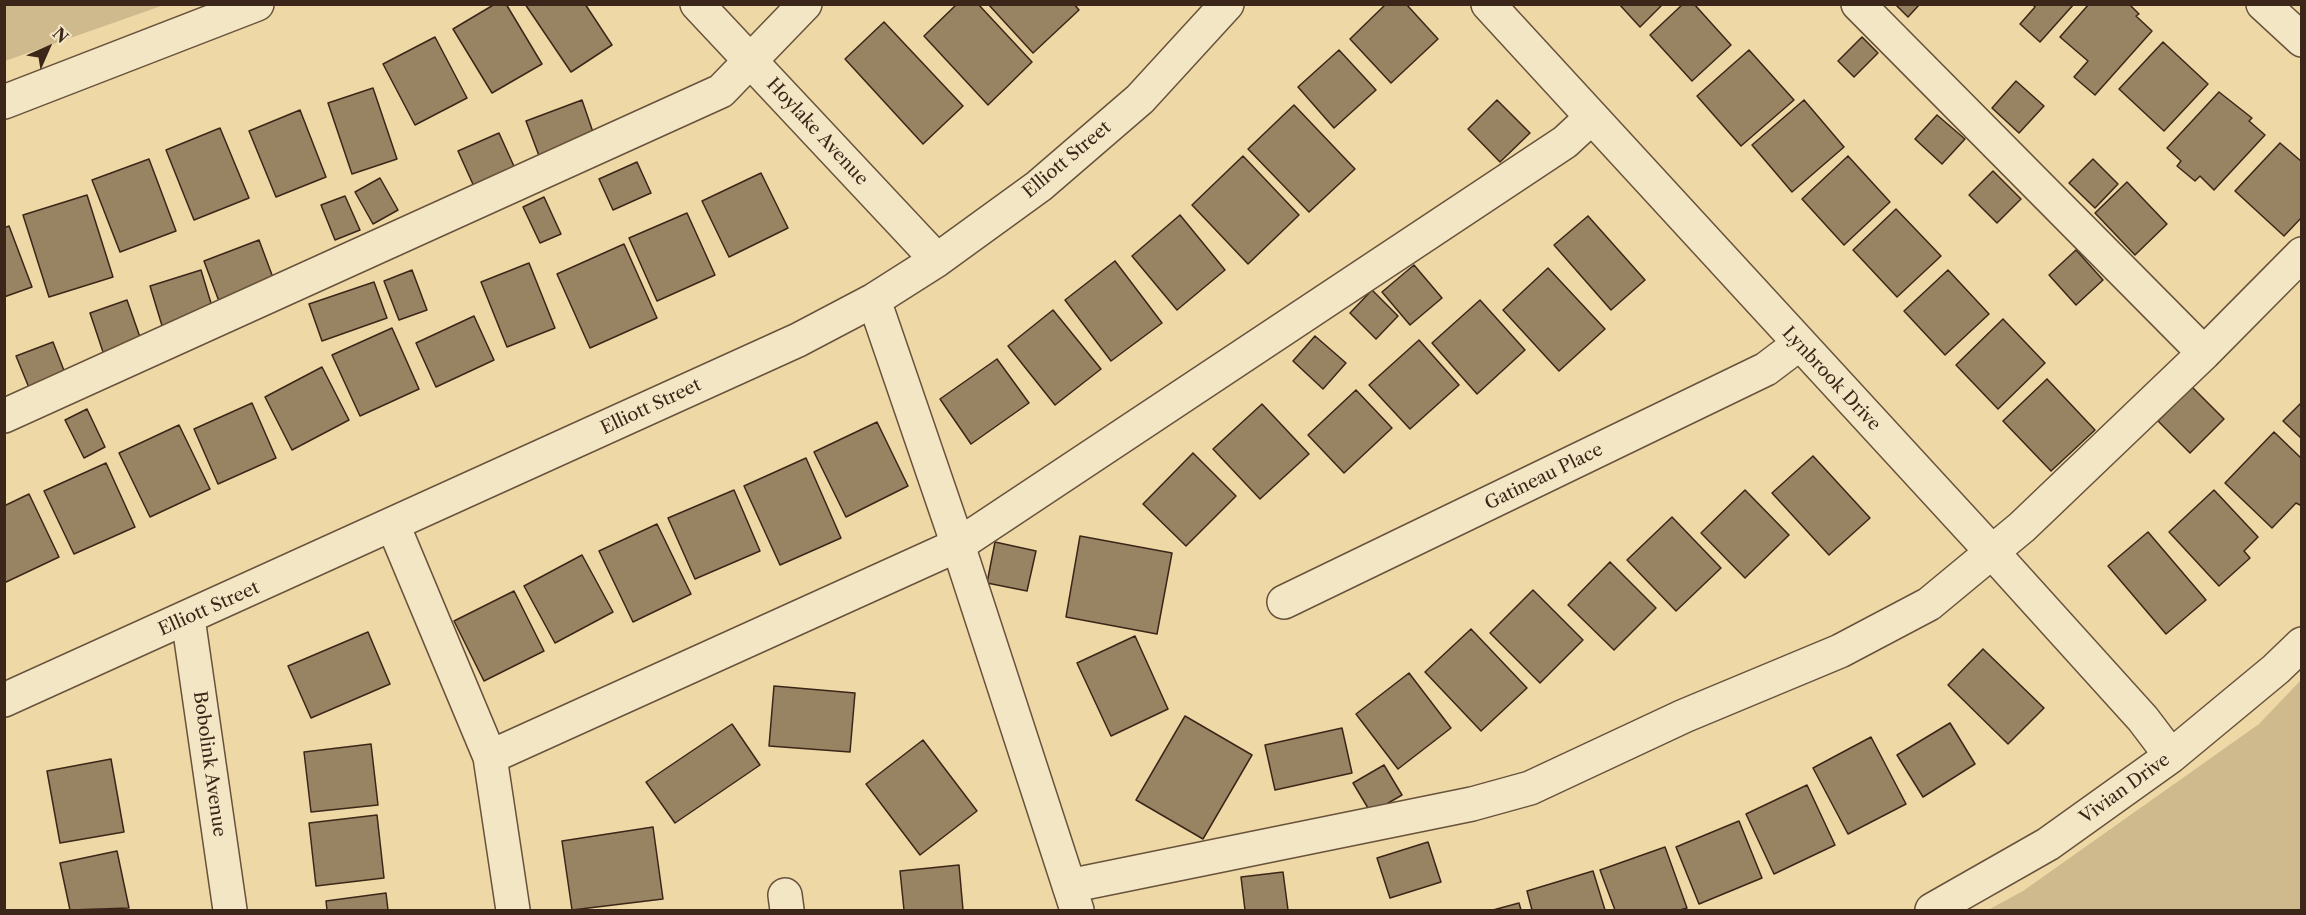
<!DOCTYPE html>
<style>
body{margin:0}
#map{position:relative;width:2306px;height:915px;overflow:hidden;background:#edd8a6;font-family:"Libre Caslon Text",serif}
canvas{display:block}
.frame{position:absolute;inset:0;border:6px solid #3c2619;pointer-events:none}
.north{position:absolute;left:18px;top:18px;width:60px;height:60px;-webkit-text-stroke:4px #f3e6c5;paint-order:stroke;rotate:45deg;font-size:16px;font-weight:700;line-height:24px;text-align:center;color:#3c2619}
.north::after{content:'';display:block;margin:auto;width:21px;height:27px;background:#3c2619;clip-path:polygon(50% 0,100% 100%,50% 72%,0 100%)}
</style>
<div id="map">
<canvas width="2306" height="915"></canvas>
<div class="frame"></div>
<div class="north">N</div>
</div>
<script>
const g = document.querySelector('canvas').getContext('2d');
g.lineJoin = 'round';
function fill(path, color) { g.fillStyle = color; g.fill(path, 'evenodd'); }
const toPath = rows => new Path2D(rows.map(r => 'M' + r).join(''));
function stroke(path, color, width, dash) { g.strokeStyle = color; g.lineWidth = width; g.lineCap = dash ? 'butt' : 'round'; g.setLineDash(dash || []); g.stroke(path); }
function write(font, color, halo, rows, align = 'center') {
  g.font = font + ' "Libre Caslon Text",serif'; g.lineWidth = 6; g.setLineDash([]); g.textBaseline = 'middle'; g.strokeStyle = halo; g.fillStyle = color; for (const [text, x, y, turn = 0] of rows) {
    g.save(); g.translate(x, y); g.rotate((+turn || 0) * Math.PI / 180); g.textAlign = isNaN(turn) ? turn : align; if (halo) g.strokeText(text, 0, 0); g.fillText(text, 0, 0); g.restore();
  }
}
fill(toPath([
 [5,4,164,4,164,5,5,61],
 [2301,680,2301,910,1988,910,2023,891,2259,724]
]), '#cfba8e');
const building = toPath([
 [495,4,506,4,542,64,492,93,453,29,495,4],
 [525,4,585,4,612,45,571,72,525,4],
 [957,4,978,4,1032,62,988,105,924,36,957,4],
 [988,4,1074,4,1079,10,1033,53,988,4],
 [1386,4,1406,4,1438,39,1391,83,1350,39,1386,4],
 [1619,4,1663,4,1640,27,1619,4],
 [1683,4,1694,4,1731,45,1692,81,1650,35,1683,4],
 [1895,4,1920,4,1908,17,1895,4],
 [2032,4,2074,4,2040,42,2020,24,2035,7,2032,4],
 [2089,4,2129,4,2139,14,2136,16,2152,31,2095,95,2074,77,2088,61,2060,37,2089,4],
 [884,22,963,106,923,144,845,59,884,22],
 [435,37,467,98,415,125,383,64,435,37],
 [1862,37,1878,53,1854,77,1838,61,1862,37],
 [2163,42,2208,84,2164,131,2119,89,2163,42],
 [1339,50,1376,90,1334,128,1298,87,1339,50],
 [1749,50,1794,100,1741,146,1697,96,1749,50],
 [2016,81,2044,106,2019,133,1992,108,2016,81],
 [373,88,397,159,352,174,328,103,373,88],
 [2219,92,2252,118,2249,121,2265,135,2214,190,2200,176,2195,181,2177,166,2181,161,2167,148,2219,92],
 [582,100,596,141,541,161,526,121,582,100],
 [1497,100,1530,133,1500,162,1468,129,1497,100],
 [1804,100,1844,147,1792,192,1752,145,1804,100],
 [1294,105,1355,169,1309,212,1248,149,1294,105],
 [300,110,326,177,276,197,249,131,300,110],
 [1937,115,1965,139,1942,164,1915,139,1937,115],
 [220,128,249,198,194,220,166,150,220,128],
 [499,133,517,173,476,191,458,151,499,133],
 [2280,143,2302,162,2302,217,2284,236,2235,191,2280,143],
 [1243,156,1299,215,1248,264,1192,205,1243,156],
 [1848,156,1890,202,1844,245,1802,199,1848,156],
 [149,159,176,231,120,252,92,180,149,159],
 [2093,159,2118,184,2095,208,2069,183,2093,159],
 [637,162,651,193,613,210,599,179,637,162],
 [1993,171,2021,199,1997,223,1969,195,1993,171],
 [761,173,788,228,729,257,702,201,761,173],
 [380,178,398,210,373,224,355,192,380,178],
 [2127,182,2167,224,2135,255,2095,213,2127,182],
 [87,195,113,277,49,297,23,215,87,195],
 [345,196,360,230,335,240,321,205,345,196],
 [544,197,561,234,540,243,523,207,544,197],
 [1896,209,1941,256,1897,297,1853,250,1896,209],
 [687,213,715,275,657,301,629,238,687,213],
 [1180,215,1225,270,1177,310,1132,256,1180,215],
 [1588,216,1645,280,1611,310,1554,245,1588,216],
 [9,226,32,287,4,297,4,228,9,226],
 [259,240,275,283,220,304,204,261,259,240],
 [624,244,657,318,590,348,557,274,624,244],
 [2076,250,2103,280,2076,305,2049,275,2076,250],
 [1115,261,1162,323,1111,361,1065,300,1115,261],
 [529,263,555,328,507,347,481,282,529,263],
 [1414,265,1442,298,1410,325,1382,292,1414,265],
 [1548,268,1605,329,1559,371,1503,310,1548,268],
 [201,270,214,313,163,329,150,286,201,270],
 [412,270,427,310,399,320,384,281,412,270],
 [1948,270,1989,314,1945,355,1904,311,1948,270],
 [374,282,387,318,322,341,309,304,374,282],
 [1372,290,1398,316,1376,339,1350,313,1372,290],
 [127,300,141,340,103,352,90,313,127,300],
 [1480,300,1525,350,1477,394,1432,343,1480,300],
 [1053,310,1101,369,1055,405,1008,346,1053,310],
 [474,316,494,360,436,387,416,343,474,316],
 [2003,319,2045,363,1998,409,1956,365,2003,319],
 [392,328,419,389,360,416,332,355,392,328],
 [1315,336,1346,363,1323,389,1293,361,1315,336],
 [1419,340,1459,385,1410,429,1369,385,1419,340],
 [53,342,68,381,32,395,16,356,53,342],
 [997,359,1029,403,971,444,940,399,997,359],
 [322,367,349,420,292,450,265,397,322,367],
 [2047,379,2095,430,2051,471,2003,421,2047,379],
 [2192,387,2224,419,2190,453,2158,421,2192,387],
 [1356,390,1392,428,1344,473,1308,435,1356,390],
 [2302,402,2302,439,2283,421,2302,402],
 [252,403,276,458,218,484,194,429,252,403],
 [1262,404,1309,454,1260,499,1213,449,1262,404],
 [87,409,105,447,84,458,65,420,87,409],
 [877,422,908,486,846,517,814,452,877,422],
 [179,425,210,489,150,517,119,453,179,425],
 [2274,432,2302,459,2302,506,2296,503,2272,528,2225,483,2274,432],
 [1193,453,1236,496,1186,546,1143,504,1193,453],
 [1813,456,1870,518,1829,555,1772,493,1813,456],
 [806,458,841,538,780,565,744,486,806,458],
 [106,463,135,527,74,554,44,491,106,463],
 [734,490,760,551,695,579,668,518,734,490],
 [1745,490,1789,535,1745,578,1701,533,1745,490],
 [2214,490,2258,537,2244,551,2250,558,2219,586,2169,532,2214,490],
 [29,494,59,557,4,583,4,506,29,494],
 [1672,517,1721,568,1676,611,1627,560,1672,517],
 [657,524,691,594,633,622,599,551,657,524],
 [2148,532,2206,600,2166,634,2108,566,2148,532],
 [1080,536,1172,553,1157,634,1066,617,1080,536],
 [995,542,1036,551,1027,591,987,583,995,542],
 [582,555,613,612,555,643,524,586,582,555],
 [1610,562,1656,608,1614,650,1568,605,1610,562],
 [1533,590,1583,640,1540,683,1490,633,1533,590],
 [514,591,544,651,484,681,454,621,514,591],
 [1471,629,1527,688,1481,731,1425,672,1471,629],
 [368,632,390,684,311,718,288,666,368,632],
 [1135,636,1168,709,1111,736,1077,663,1135,636],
 [1983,649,2044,708,2008,744,1948,685,1983,649],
 [1409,673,1451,728,1398,769,1356,714,1409,673],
 [774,686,855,693,850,752,769,746,774,686],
 [1185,716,1252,755,1203,839,1136,800,1185,716],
 [1950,723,1975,764,1923,797,1897,755,1950,723],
 [732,724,760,765,675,823,646,782,732,724],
 [1342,728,1352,773,1275,790,1265,745,1342,728],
 [1871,737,1906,804,1848,834,1813,768,1871,737],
 [923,740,977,811,920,855,866,784,923,740],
 [371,744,378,805,311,812,304,752,371,744],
 [111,759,124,832,60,843,47,771,111,759],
 [1384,765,1402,795,1371,813,1353,783,1384,765],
 [1807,785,1835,845,1774,874,1746,814,1807,785],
 [377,815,384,878,316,886,309,823,377,815],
 [1739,821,1762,878,1699,904,1676,847,1739,821],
 [653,827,663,899,572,910,562,841,653,827],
 [1428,842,1441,882,1390,898,1377,858,1428,842],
 [1665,847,1687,908,1680,910,1615,910,1600,870,1665,847],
 [117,851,129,908,70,910,60,863,117,851],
 [959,865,963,910,904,910,900,871,959,865],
 [1593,871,1605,910,1532,910,1527,891,1593,871],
 [1283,872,1288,910,1245,910,1241,877,1283,872],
 [386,893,388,910,327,910,326,901,386,893],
 [1519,903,1521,910,1493,910,1519,903]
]);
fill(building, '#988362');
stroke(building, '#3c2619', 1.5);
const minor = toPath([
 [697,4,937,260],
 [1488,4,1992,552,2143,719,2171,756],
 [1858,4,2204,353],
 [2263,4,2302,40],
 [4,102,257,4],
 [874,300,958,545,1077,910],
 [4,416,721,91,805,4],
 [393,525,490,757,513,910],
 [1284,602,1766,369,1799,344],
 [188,618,230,910],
 [4,700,798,340,874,300,937,260,1039,186,1140,99,1227,4],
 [490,757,958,545,1565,142,1592,117],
 [1069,886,1472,804,1530,788,1684,716,1840,651,1929,604,2022,527,2204,353,2302,254],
 [785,895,787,910],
 [1932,910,2048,844,2171,756,2276,669,2302,644]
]);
stroke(minor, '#68523c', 36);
stroke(minor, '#f3e6c5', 33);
write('18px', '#3c2619', '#f3e6c5', [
 ["Hoylake Avenue",817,132,47],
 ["Elliott Street",1067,160,-40],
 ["Lynbrook Drive",1831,379,47],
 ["Elliott Street",651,407,-25],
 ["Gatineau Place",1544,477,-26],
 ["Elliott Street",209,609,-24],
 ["Bobolink Avenue",209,764,82],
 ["Vivian Drive",2125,789,-36]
]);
</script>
